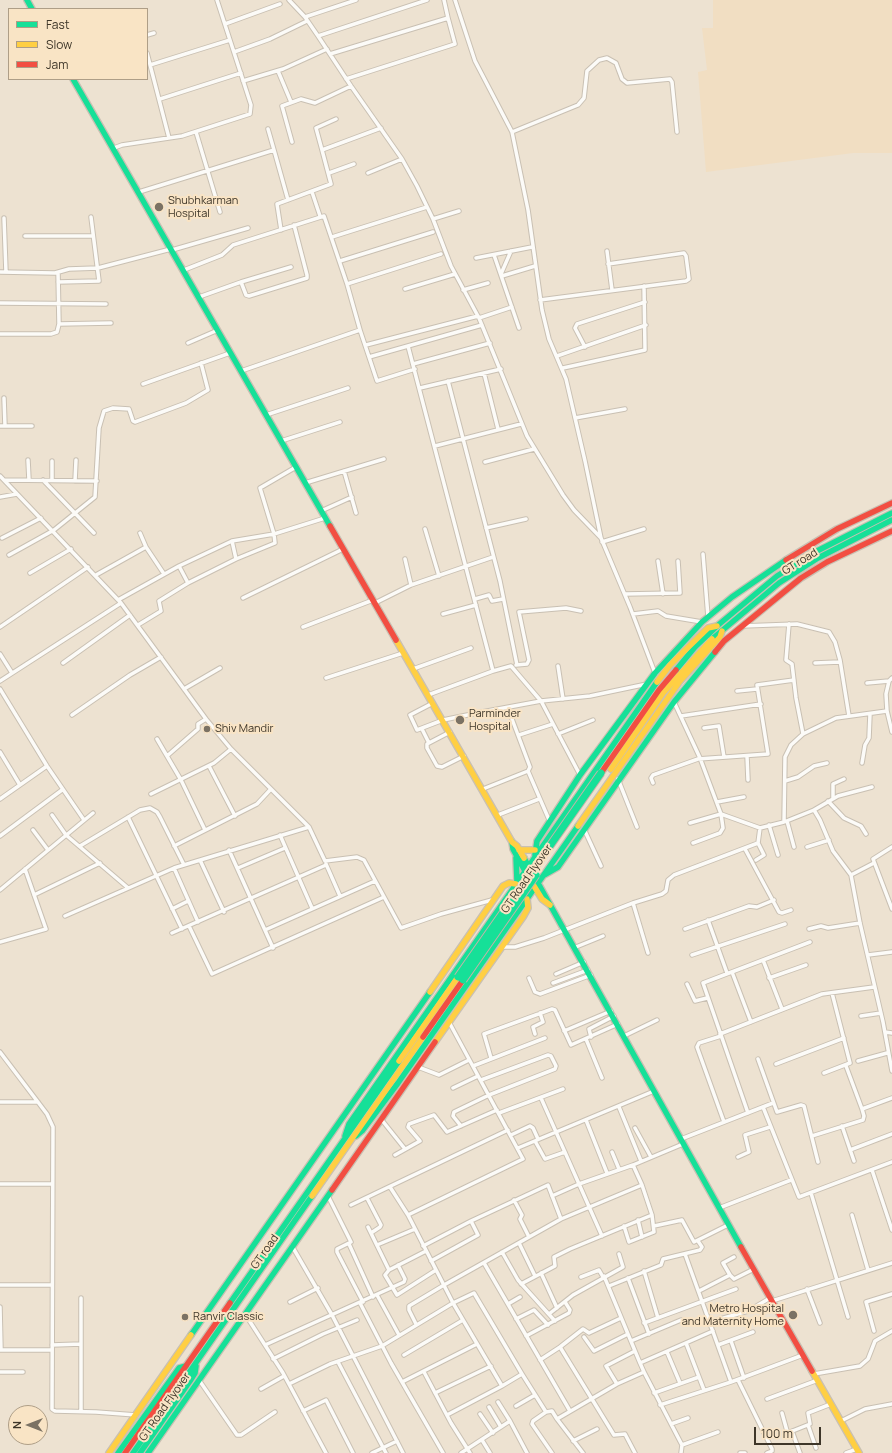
<!DOCTYPE html>
<style>
body{margin:0}
#map{position:relative;width:892px;height:1453px;overflow:hidden;background:#ede2d1;font-family:Manrope,sans-serif}
canvas{display:block}
.legend{position:absolute;left:8px;top:8px;width:140px;height:72px;box-sizing:border-box;background:#f9e4c5;border:1px solid #ae9e87;margin:0;padding:5px 7px;list-style:none;font-size:12px;color:#3e3629}
.legend li{display:flex;align-items:center;gap:8px;height:20px}
.legend b{width:20px;border:1px solid #ae9e87}
.north{position:absolute;left:8px;top:1405px;width:40px;height:40px;box-sizing:border-box;background:#f9e4c5;border:1px solid #ae9e87;border-radius:50%;rotate:270deg;font-size:11px;font-weight:700;line-height:16px;text-align:center;color:#3e3629}
.north::after{content:'';display:block;margin:auto;width:14px;height:18px;background:#7b7264;clip-path:polygon(50% 0,100% 100%,50% 72%,0 100%)}
.scale{position:absolute;left:754px;top:1427px;width:67px;height:18px;box-sizing:border-box;border:2px solid #3e3629;border-top:0;padding-left:5px;font-size:12px;line-height:14px;white-space:nowrap;color:#3e3629;-webkit-text-stroke:3px #f9e4c5;paint-order:stroke}
</style>
<div id="map">
<canvas width="892" height="1453"></canvas>
<ul class="legend">
<li><b style="height:5px;background:#16e098"></b>Fast</li>
<li><b style="height:5px;background:#ffcf43"></b>Slow</li>
<li><b style="height:5px;background:#f24e42"></b>Jam</li>
</ul>
<div class="north">N</div>
<div class="scale">100 m</div>
</div>
<script>
const g = document.querySelector('canvas').getContext('2d');
g.lineJoin = 'round';
function fill(path, color) { g.fillStyle = color; g.fill(path, 'evenodd'); }
const toPath = rows => new Path2D(rows.map(r => 'M' + r).join(''));
function stroke(path, color, width, dash) { g.strokeStyle = color; g.lineWidth = width; g.lineCap = dash ? 'butt' : 'round'; g.setLineDash(dash || []); g.stroke(path); }
function write(font, color, halo, rows, align = 'center') {
  g.font = font + ' Manrope,sans-serif'; g.lineWidth = 4; g.setLineDash([]); g.textBaseline = 'middle'; g.strokeStyle = halo; g.fillStyle = color; for (const [text, x, y, turn = 0] of rows) {
    g.save(); g.translate(x, y); g.rotate((+turn || 0) * Math.PI / 180); g.textAlign = isNaN(turn) ? turn : align; if (halo) g.strokeText(text, 0, 0); g.fillText(text, 0, 0); g.restore();
  }
}
fill(toPath([
 [713,0,892,0,892,153,853,153,706,172,698,72,707,70,702,28,713,28]
]), '#f1dec2');
const street = toPath([
 [289,0,305,17,318,36,351,86,402,159,417,186,433,219,451,266,479,318,527,436,563,495,574,510,601,538,630,607,655,673],
 [455,0,475,61,512,132,528,210,542,310,549,339,566,379,585,461,601,538],
 [305,17,356,0],
 [225,24,280,4],
 [147,35,154,33],
 [318,36,427,0],
 [234,52,270,39,307,21],
 [147,53,169,138],
 [330,54,448,18,444,0],
 [150,65,230,40],
 [278,71,291,102],
 [346,79,455,44,448,18],
 [243,81,283,69,327,49],
 [160,99,241,73],
 [268,129,274,150],
 [196,132,220,212],
 [512,132,578,105,584,98,587,71,599,60,607,58,616,63,622,79,627,83,670,79,672,82,677,132],
 [292,142,282,106,301,99,315,103,351,86],
 [114,148,122,145,182,136,250,114,251,105,217,0],
 [322,150,316,128,336,119],
 [329,173,354,164],
 [368,173,402,159],
 [139,192,274,150,288,200],
 [312,192,320,216],
 [4,218,6,272],
 [433,219,459,211],
 [281,230,277,204,331,184,322,150,381,128],
 [25,236,93,236],
 [332,237,427,207],
 [172,250,248,228],
 [607,251,612,290],
 [494,255,519,328],
 [476,258,532,247],
 [340,261,433,232],
 [184,270,222,255,233,245,324,216,347,284,360,330],
 [0,272,55,273,69,269,98,268,171,249],
 [501,274,511,251],
 [502,276,535,266],
 [58,282,99,281,91,217],
 [241,282,246,295,249,296,307,278,307,275,294,225],
 [347,284,441,254],
 [405,289,455,274],
 [463,290,488,283],
 [199,297,241,282,291,267],
 [540,300,686,281,689,279,686,256,684,253,608,264],
 [0,303,106,304],
 [479,318,512,307],
 [59,324,111,323],
 [0,334,51,334,57,332,59,324,58,272],
 [188,343,218,330],
 [366,345,478,316],
 [408,346,493,671],
 [585,347,575,328,577,324,645,302],
 [557,356,646,325],
 [413,364,490,343],
 [563,368,645,350,644,286],
 [415,369,377,381,369,357,482,325],
 [241,371,360,330,369,357],
 [484,373,498,429],
 [448,381,500,581,517,665],
 [143,384,230,353],
 [420,388,501,369],
 [4,398,5,426],
 [266,415,348,388],
 [575,418,625,409],
 [0,426,32,426],
 [281,441,340,422],
 [435,446,521,424],
 [28,460,29,480],
 [485,462,534,449],
 [344,471,356,513],
 [0,476,121,603,206,719,231,749,309,827,325,861,357,857,364,860,401,928,441,914,492,900],
 [4,480,97,481],
 [43,480,94,533],
 [52,480,52,461],
 [75,481,76,460],
 [305,483,384,459],
 [0,497,17,494],
 [321,511,352,497],
 [486,528,526,519],
 [425,529,439,576],
 [140,533,146,547,164,574],
 [2,538,41,518],
 [232,541,236,559],
 [602,542,644,529],
 [703,554,708,617],
 [9,555,54,530,95,497,99,428,104,411,113,408,129,409,133,421,135,422,186,403,208,390,201,363],
 [405,559,411,585],
 [658,561,663,594],
 [179,566,188,583,236,559,275,543,274,534,260,488,296,467],
 [30,573,71,549],
 [96,575,146,547],
 [625,594,680,593,678,561],
 [243,598,343,549],
 [475,599,489,595,492,601,503,599],
 [118,600,179,566,232,541,274,534,325,518],
 [375,603,411,585,493,557],
 [443,614,476,605],
 [633,614,658,611,666,616,702,622],
 [789,624,786,660,792,664,796,698,803,734],
 [138,625,161,611,159,601,188,583],
 [742,626,797,624,829,632,835,642,840,660,849,716],
 [0,627,88,567],
 [303,627,373,600],
 [0,654,12,673],
 [63,663,130,615],
 [815,663,840,662],
 [516,665,527,664,529,660,519,612,566,608,581,611],
 [558,666,563,699],
 [413,669,471,648],
 [326,678,403,653],
 [892,678,889,681,886,694,887,711,892,732],
 [0,681,121,603],
 [867,683,889,681],
 [0,689,47,766,84,820],
 [184,689,220,668],
 [737,691,757,689],
 [428,695,493,671,511,666,541,701,580,775],
 [674,702,700,758,721,814,760,828,784,822,814,810,820,820,833,851,851,875,860,923,883,1022,892,1071],
 [433,703,410,715,417,730,443,720,482,712,541,701,590,696,647,684],
 [72,715,130,675,161,657],
 [681,716,761,704],
 [512,719,530,767,528,771,550,822],
 [704,728,719,726,724,757],
 [422,729,429,743],
 [450,732,427,744,427,748,437,766,442,767,464,756],
 [558,734,593,720],
 [519,735,553,724],
 [157,739,181,780,205,830],
 [0,752,20,785],
 [167,756,198,729,198,724,206,719],
 [747,756,748,780],
 [862,763,865,745,869,738,870,714],
 [209,766,235,816],
 [618,779,637,827],
 [785,781,798,777,814,766,827,763],
 [653,783,651,778,653,775,698,759,768,754,757,685,794,680],
 [483,789,528,771],
 [151,794,214,763,231,749],
 [0,799,47,766],
 [833,799,833,784,844,779],
 [828,801,844,818,861,826,866,834],
 [717,802,744,797],
 [814,810,838,796,872,787],
 [52,815,66,835,127,887],
 [498,815,539,799],
 [128,817,182,929],
 [787,821,794,847],
 [784,822,785,757,791,745,803,734,836,718,887,711],
 [690,823,721,814,723,828,720,833,693,843],
 [769,825,778,855],
 [584,829,601,866],
 [33,830,48,850],
 [280,835,312,908],
 [0,836,62,790],
 [80,846,140,810,150,808,157,812,160,817,184,865],
 [174,846,257,804,270,790],
 [807,847,829,840],
 [892,847,873,859,892,909],
 [745,849,779,912,782,913,791,910],
 [229,850,273,948],
 [200,860,224,912],
 [756,860,764,855,758,843,760,828],
 [326,864,340,896],
 [174,868,198,922],
 [238,868,285,848],
 [851,875,874,863],
 [0,890,93,813],
 [34,895,100,863],
 [633,903,648,953],
 [172,909,188,901],
 [65,916,174,868,309,827],
 [708,920,727,973],
 [189,926,212,974,384,897],
 [685,929,749,906,757,907,774,900],
 [809,929,821,926,828,928,860,923],
 [265,930,375,881],
 [172,933,326,865],
 [0,942,46,929,25,869],
 [502,947,515,947,544,938,633,903,662,894,666,891,668,880,674,875,758,843],
 [576,947,603,936],
 [692,955,785,924],
 [868,955,892,952],
 [763,960,782,1009],
 [732,972,751,1022],
 [556,974,584,962],
 [529,978,535,992,540,994,591,975],
 [769,978,806,965],
 [553,983,588,970],
 [687,984,695,1001,707,998],
 [861,1016,881,1013],
 [564,1031,611,1011],
 [885,1032,892,1033],
 [535,1034,533,1027,543,1022,540,1013],
 [720,1034,822,994,874,987],
 [624,1036,657,1020],
 [721,1036,699,1043,697,1047,724,1122],
 [591,1037,589,1029,614,1016],
 [586,1039,602,1078],
 [0,1052,47,1114,53,1127,52,1409,55,1411,96,1412,136,1415],
 [491,1058,484,1034,552,1009,555,1010,571,1045,618,1024],
 [758,1059,777,1112,801,1105,804,1106,818,1162],
 [858,1061,887,1053],
 [776,1064,844,1038],
 [473,1066,545,1038],
 [846,1066,862,1109,892,1098],
 [418,1067,439,1075,469,1060],
 [824,1073,850,1063,832,993],
 [453,1088,478,1076],
 [541,1098,602,1236],
 [0,1102,38,1102],
 [619,1107,641,1161],
 [763,1107,799,1197,892,1162],
 [499,1113,563,1089],
 [748,1113,703,983,810,942],
 [381,1119,405,1149],
 [586,1120,607,1173],
 [461,1126,453,1116,454,1112,489,1095,555,1069,556,1066,551,1056,548,1055,481,1080],
 [842,1126,854,1161],
 [635,1128,651,1157],
 [511,1135,530,1126,533,1128,538,1139],
 [812,1136,863,1120,864,1116,862,1109],
 [681,1139,773,1103],
 [535,1141,545,1159,565,1152],
 [518,1148,654,1091],
 [850,1150,892,1134],
 [612,1152,619,1169],
 [395,1155,420,1141,408,1127,409,1124,434,1115,447,1132,497,1110],
 [738,1157,749,1152,745,1135,770,1127],
 [872,1170,892,1230],
 [0,1184,52,1184],
 [390,1187,408,1215,453,1303,502,1386,522,1374,546,1412,552,1411,557,1419],
 [811,1193,848,1317],
 [328,1196,351,1242,337,1249,337,1252,363,1302],
 [552,1196,579,1184,633,1165],
 [367,1198,381,1225,380,1227,371,1233],
 [514,1200,522,1215,520,1219,529,1237],
 [351,1205,508,1130],
 [719,1208,791,1180],
 [408,1215,523,1159,449,1022],
 [852,1215,868,1270],
 [638,1220,642,1237],
 [624,1226,629,1242,654,1232,652,1215,642,1185],
 [654,1226,682,1220,694,1242,728,1225],
 [368,1227,389,1270],
 [519,1243,535,1276],
 [349,1244,373,1297],
 [377,1245,415,1229],
 [292,1246,332,1315,403,1453],
 [423,1246,471,1221,548,1185,561,1219],
 [426,1251,389,1270,385,1275,397,1295,436,1270],
 [502,1252,518,1280,555,1321],
 [685,1254,731,1382],
 [431,1261,478,1235,471,1221],
 [484,1263,570,1411],
 [644,1271,658,1318],
 [541,1273,557,1308],
 [730,1275,723,1263,734,1257],
 [604,1276,640,1363],
 [581,1277,599,1270,603,1277],
 [628,1278,649,1334],
 [521,1284,555,1266,554,1257,570,1249,652,1215],
 [0,1285,52,1285],
 [609,1286,661,1265,663,1259,700,1250,702,1247,698,1241],
 [807,1289,820,1323],
 [699,1291,730,1275,734,1279,754,1269],
 [377,1295,399,1335],
 [81,1298,81,1411],
 [772,1301,892,1263],
 [290,1302,318,1288],
 [360,1303,391,1363,443,1453],
 [508,1304,520,1297],
 [0,1307,1,1350],
 [245,1314,283,1373,326,1453],
 [549,1314,573,1295,623,1267,619,1254],
 [516,1319,534,1310,548,1325],
 [710,1322,748,1311,770,1298],
 [644,1323,736,1289],
 [416,1324,409,1310,409,1306,444,1285,561,1219,642,1185,633,1165,683,1144],
 [874,1331,866,1302,892,1294],
 [526,1336,569,1313,570,1310,565,1302],
 [584,1337,594,1351,628,1334],
 [631,1341,681,1320],
 [731,1341,744,1378],
 [686,1343,704,1390],
 [52,1345,81,1344],
 [265,1345,404,1282,405,1279,398,1265],
 [718,1345,753,1332],
 [560,1347,614,1435,625,1434,635,1453],
 [0,1350,51,1350],
 [667,1352,680,1383],
 [404,1355,463,1320],
 [273,1359,323,1334,357,1320],
 [540,1360,560,1347,583,1329,589,1333,621,1318],
 [338,1362,386,1453],
 [0,1372,23,1372],
 [424,1372,451,1423,470,1453],
 [644,1372,682,1445,681,1453],
 [814,1374,860,1366,868,1359,875,1341,892,1331],
 [199,1380,237,1435,241,1435,275,1412],
 [738,1380,772,1449,772,1451,767,1453],
 [402,1382,477,1344],
 [289,1384,330,1364,382,1346,453,1303,474,1293,522,1374],
 [617,1384,606,1366,635,1351],
 [261,1389,284,1376],
 [435,1393,491,1366],
 [654,1393,699,1377],
 [767,1399,818,1380],
 [498,1402,510,1421],
 [660,1405,731,1382,803,1355],
 [516,1406,535,1395],
 [489,1407,501,1427],
 [303,1411,326,1400,353,1453],
 [546,1412,533,1421,532,1424,552,1453],
 [782,1413,787,1431,790,1432,810,1424,808,1413,831,1404],
 [480,1414,493,1433],
 [447,1415,502,1386],
 [841,1421,865,1409,892,1404],
 [671,1424,688,1418],
 [808,1425,816,1448],
 [792,1431,800,1453],
 [482,1440,490,1453],
 [573,1441,597,1429],
 [682,1445,718,1432],
 [372,1453,397,1441],
 [461,1453,510,1421,527,1453],
 [583,1453,557,1419,617,1384,644,1372,640,1363,713,1331],
 [740,1453,745,1453],
 [846,1453,857,1449]
]);
const fast = toPath([
 [27,0,32,9],
 [73,79,330,526],
 [712,639,779,583,818,558,892,520],
 [676,670,695,647,717,626,777,576,817,551,892,513],
 [512,842,513,849,526,873],
 [535,855,537,841,580,775,655,673,702,622,732,597,786,560],
 [516,858,517,881],
 [524,858,741,1247],
 [544,875,558,867,674,702,715,652],
 [345,1136,349,1124,657,682],
 [356,1136,362,1131,398,1083,578,826],
 [230,1303,399,1061],
 [191,1335,430,992],
 [118,1453,179,1368,186,1366],
 [133,1453,312,1196],
 [140,1453,190,1381,195,1373,196,1366],
 [148,1453,332,1190]
]);
const slow = toPath([
 [396,640,512,842,517,846,524,858],
 [657,682,670,665,708,628,717,626],
 [611,769,663,693,712,639],
 [578,826,680,681,720,637,722,631],
 [519,850,535,850],
 [534,886,542,899,550,905],
 [430,992,503,886,509,883,516,884],
 [435,1042,523,917,528,908,527,899],
 [399,1061,458,977],
 [312,1196,423,1037],
 [812,1371,859,1453],
 [109,1453,191,1335]
]);
const jam = toPath([
 [330,526,396,640],
 [786,560,837,529,892,503],
 [715,652,724,641,801,578,827,562,892,531],
 [601,773,659,690,676,670],
 [423,1037,463,980],
 [332,1190,435,1042],
 [741,1247,812,1371],
 [125,1453,230,1303]
]);
stroke(street, '#c9c0b3', 5.5);
stroke(fast, '#c9c0b3', 8);
stroke(slow, '#c9c0b3', 8);
stroke(jam, '#c9c0b3', 8);
stroke(street, '#fcfbf8', 3.5);
stroke(fast, '#16e098', 5.5);
stroke(slow, '#ffcf43', 5.5);
stroke(jam, '#f24e42', 5.5);
const fastBridge = toPath([
 [458,977,601,773],
 [463,980,536,875]
]);
stroke(fastBridge, '#c3b3a9', 9, []);
stroke(fastBridge, '#16e098', 7);
for (const [x, y, r, color] of [
 [159,207,5,"#7b7264"],
 [460,720,5,"#7b7264"],
 [207,729,4,"#7b7264"],
 [793,1315,5,"#7b7264"],
 [185,1317,4,"#7b7264"]
]) { const dot = new Path2D(); dot.arc(x, y, r, 0, 2 * Math.PI); g.fillStyle = color; g.fill(dot); stroke(dot, '#f9e4c5', 1.5); }
write('11px', '#3e3629', '#f9e4c5', [
 ["Shubhkarman",168,201],
 ["Hospital",168,214],
 ["Parminder",469,714],
 ["Hospital",469,727],
 ["Shiv Mandir",215,729],
 ["Metro Hospital",784,1309,"right"],
 ["and Maternity Home",784,1322,"right"],
 ["Ranvir Classic",193,1317]
], 'left');
write('11px', '#3e3629', '#f9e4c5', [
 ["GT road",800,562,-32],
 ["GT Road Flyover",527,879,-55],
 ["GT road",265,1252,-55],
 ["GT Road Flyover",165,1407,-55]
]);
</script>
